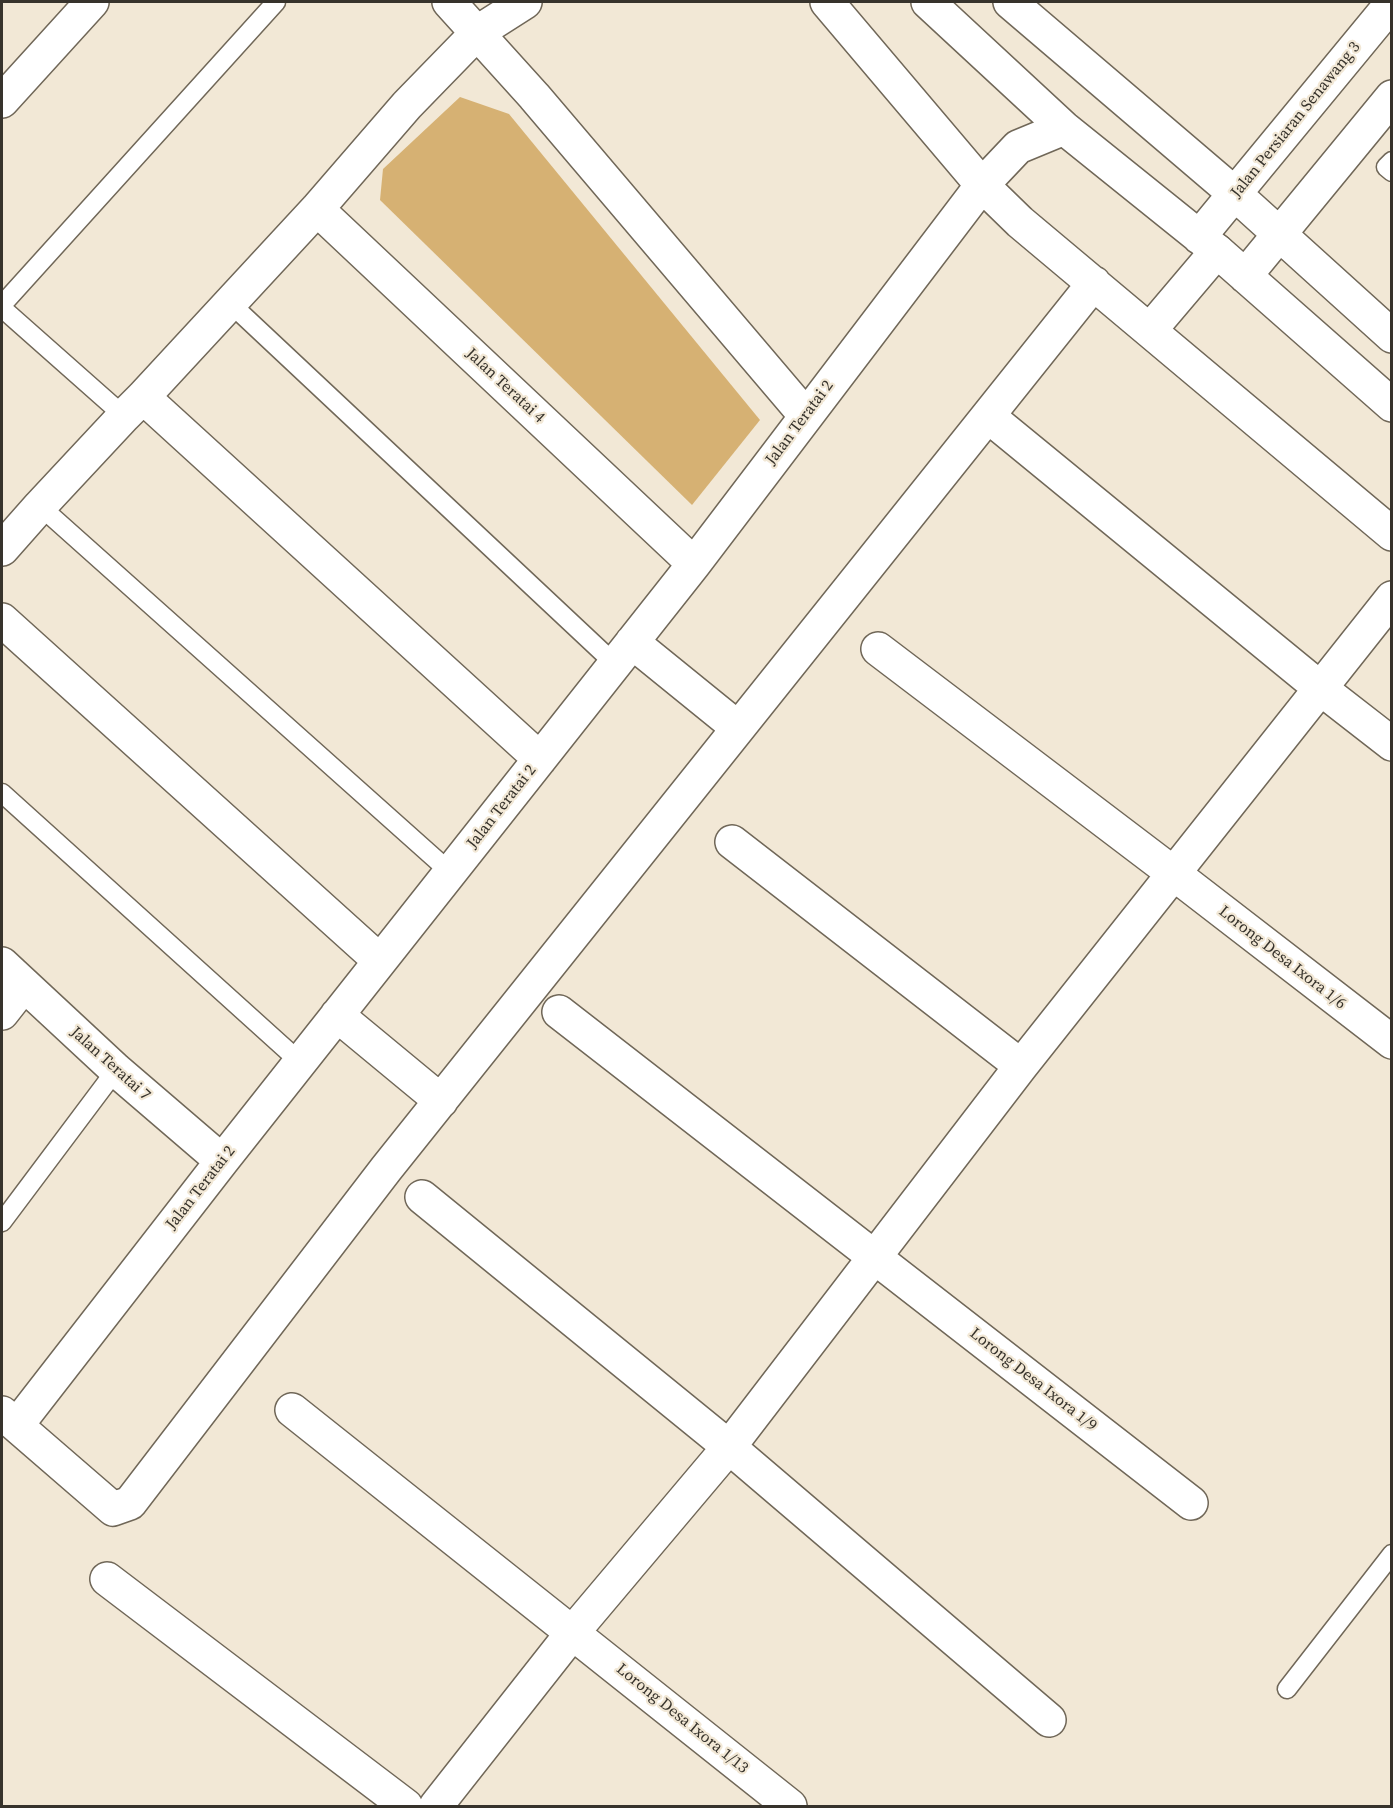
<!DOCTYPE html>
<style>
body{margin:0}
#map{position:relative;width:1393px;height:1808px;overflow:hidden;background:#f2e8d6;font-family:"Source Serif 4",serif}
canvas{display:block}
.frame{position:absolute;inset:0;border:3px solid #37332c;pointer-events:none}
</style>
<div id="map">
<canvas width="1393" height="1808"></canvas>
<div class="frame"></div>
</div>
<script>
const g = document.querySelector('canvas').getContext('2d');
g.lineJoin = 'round';
function fill(path, color) { g.fillStyle = color; g.fill(path, 'evenodd'); }
const toPath = rows => new Path2D(rows.map(r => 'M' + r).join(''));
function stroke(path, color, width, dash) { g.strokeStyle = color; g.lineWidth = width; g.lineCap = dash ? 'butt' : 'round'; g.setLineDash(dash || []); g.stroke(path); }
function write(font, color, halo, rows, align = 'center') {
  g.font = font + ' "Source Serif 4",serif'; g.lineWidth = 4.5; g.setLineDash([]); g.textBaseline = 'middle'; g.strokeStyle = halo; g.fillStyle = color; for (const [text, x, y, turn = 0] of rows) {
    g.save(); g.translate(x, y); g.rotate((+turn || 0) * Math.PI / 180); g.textAlign = isNaN(turn) ? turn : align; if (halo) g.strokeText(text, 0, 0); g.fillText(text, 0, 0); g.restore();
  }
}
fill(toPath([
 [460,97,509,114,760,420,692,505,380,200,383,169]
]), '#d6b173');
const service = toPath([
 [1392,161,1386,167,1392,172],
 [230,303,615,664],
 [2,305,276,2],
 [2,308,124,416],
 [40,506,450,872],
 [2,793,300,1062],
 [2,1222,116,1070],
 [1287,1689,1392,1554]
]);
const minor = toPath([
 [449,2,534,96,806,416],
 [827,2,982,185,1020,222,1392,534],
 [2,101,92,2],
 [317,209,694,564],
 [1150,330,1217,251],
 [143,397,540,759],
 [988,416,1320,688,1392,744],
 [2,549,40,506,124,416,143,397,317,209,407,105,478,32,525,2],
 [2,620,380,961],
 [632,642,738,728],
 [878,649,1173,873,1392,1042],
 [732,842,1021,1066],
 [2,964,116,1070,222,1161],
 [559,1012,1191,1503],
 [2,1013,24,985],
 [337,1015,441,1101],
 [422,1197,729,1447,1049,1720],
 [292,1410,790,1806],
 [2,1413,113,1509,130,1503,386,1169,1094,283],
 [17,1425,222,1161,694,564,982,185],
 [107,1579,406,1806],
 [436,1806,573,1632,729,1447,1021,1066,1392,598]
]);
const tertiary = toPath([
 [928,2,1064,128,1217,251,1392,405],
 [1010,2,1235,194,1392,336],
 [982,185,1018,147,1064,128],
 [1199,237,1392,3],
 [1245,276,1392,97]
]);
stroke(service, '#706758', 21);
stroke(minor, '#706758', 36);
stroke(tertiary, '#706758', 36);
stroke(service, '#fff', 18);
stroke(minor, '#fff', 33);
stroke(tertiary, '#fff', 33);
write('16px', '#37332c', '#f2e8d6', [
 ["Jalan Persiaran Senawang 3",1296,120,-51],
 ["Jalan Teratai 4",505,386,43],
 ["Jalan Teratai 2",800,423,-53],
 ["Jalan Teratai 2",502,807,-52],
 ["Lorong Desa Ixora 1/6",1282,958,38],
 ["Jalan Teratai 7",110,1064,42],
 ["Jalan Teratai 2",201,1188,-52],
 ["Lorong Desa Ixora 1/9",1033,1380,38],
 ["Lorong Desa Ixora 1/13",682,1719,39]
]);
</script>
